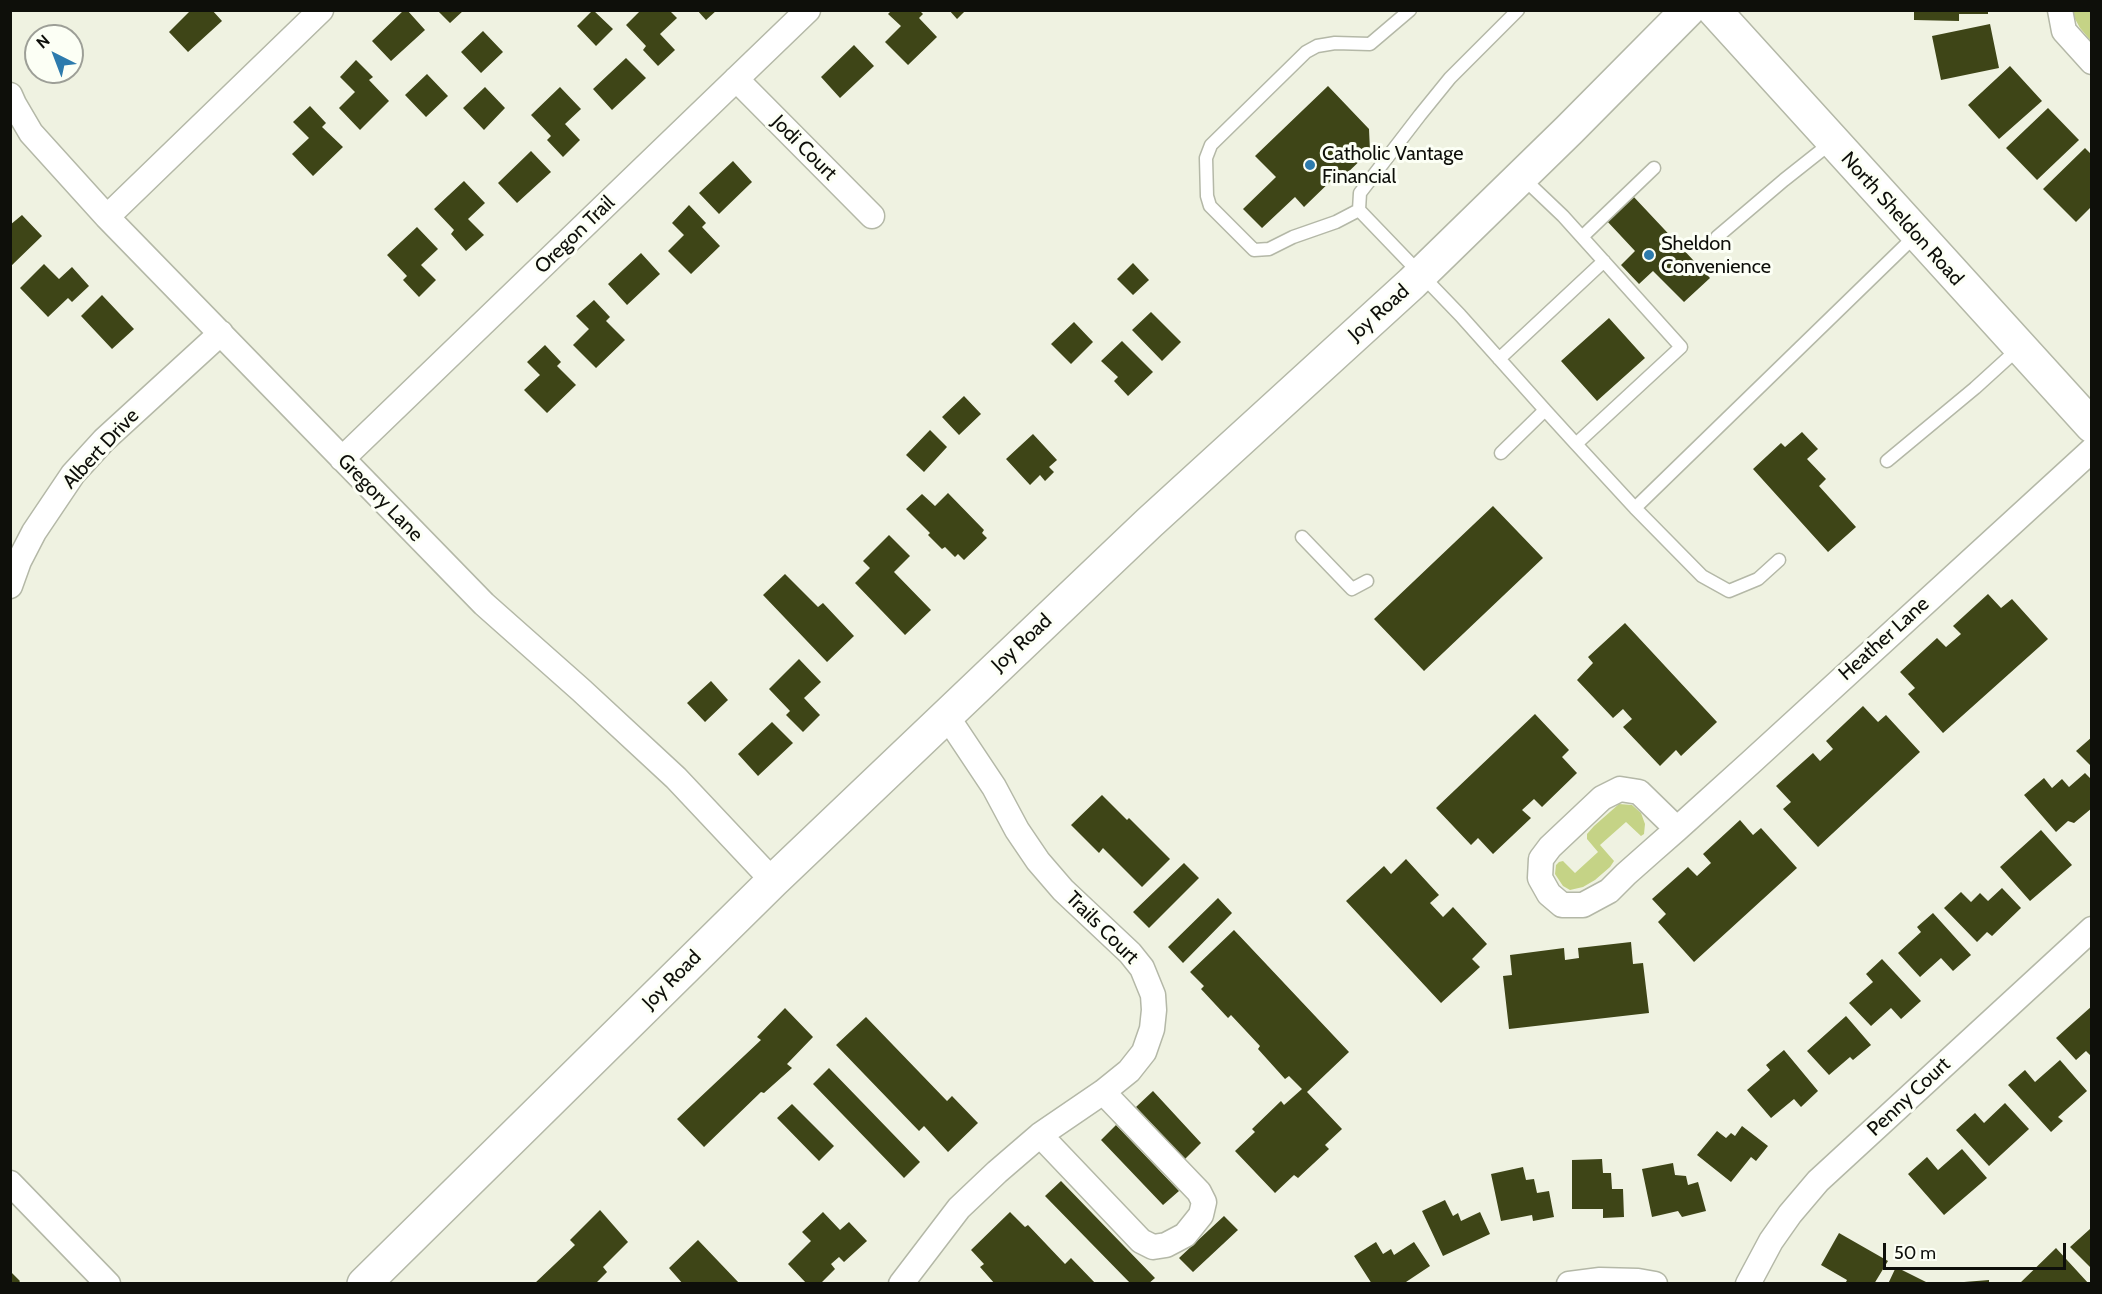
<!DOCTYPE html>
<style>
body{margin:0}
#map{position:relative;width:2102px;height:1294px;overflow:hidden;background:#eff2e1;font-family:Cabin,sans-serif}
canvas{display:block}
.frame{position:absolute;inset:0;border:12px solid #0e0f0a;pointer-events:none}
.north{position:absolute;left:24px;top:24px;width:60px;height:60px;box-sizing:border-box;background:#fcfff5;border:2px solid #9d9f97;border-radius:50%;rotate:318deg;font-size:16px;font-weight:700;line-height:24px;text-align:center;color:#0e0f0a}
.north::after{content:'';display:block;margin:auto;width:21px;height:27px;background:#2d7bad;clip-path:polygon(50% 0,100% 100%,50% 72%,0 100%)}
.scale{position:absolute;left:1883px;top:1243px;width:183px;height:27px;box-sizing:border-box;border:3px solid #0e0f0a;border-top:0;padding-left:8px;font-size:18px;line-height:21px;white-space:nowrap;color:#0e0f0a;-webkit-text-stroke:4px #fcfff5;paint-order:stroke}
</style>
<div id="map">
<canvas width="2102" height="1294"></canvas>
<div class="frame"></div>
<div class="north">N</div>
<div class="scale">50 m</div>
</div>
<script>
const g = document.querySelector('canvas').getContext('2d');
g.lineJoin = 'round';
function fill(path, color) { g.fillStyle = color; g.fill(path, 'evenodd'); }
const toPath = rows => new Path2D(rows.map(r => 'M' + r).join(''));
function stroke(path, color, width, dash) { g.strokeStyle = color; g.lineWidth = width; g.lineCap = dash ? 'butt' : 'round'; g.setLineDash(dash || []); g.stroke(path); }
function write(font, color, halo, rows, align = 'center') {
  g.font = font + ' Cabin,sans-serif'; g.lineWidth = 6; g.setLineDash([]); g.textBaseline = 'middle'; g.strokeStyle = halo; g.fillStyle = color; for (const [text, x, y, turn = 0] of rows) {
    g.save(); g.translate(x, y); g.rotate((+turn || 0) * Math.PI / 180); g.textAlign = isNaN(turn) ? turn : align; if (halo) g.strokeText(text, 0, 0); g.fillText(text, 0, 0); g.restore();
  }
}
fill(toPath([
 [2074,11,2091,11,2091,41,2080,28,2074,17],
 [1619,804,1632,805,1641,813,1645,824,1644,834,1641,836,1626,822,1600,845,1614,861,1610,867,1595,880,1583,887,1570,890,1563,886,1555,874,1556,865,1559,862,1563,861,1575,873,1598,852,1587,839,1587,834,1594,826]
]), '#c5d386');
fill(toPath([
 [191,10,212,10,222,21,188,52,169,32],
 [404,10,407,10,425,30,391,61,372,41],
 [437,10,464,10,450,23],
 [593,10,613,29,596,46,577,26],
 [641,10,669,10,677,18,660,34,675,50,658,66,643,50,646,46,626,25],
 [697,10,717,10,706,20],
 [892,10,919,10,923,14,919,18,937,37,908,65,885,42,901,26,888,14],
 [949,10,966,10,957,19],
 [1914,10,1988,10,1988,14,1959,14,1959,21,1914,20],
 [1990,24,1999,68,1941,80,1932,36],
 [483,31,503,52,481,73,461,52],
 [854,45,874,66,840,98,821,77],
 [626,58,646,78,612,110,593,89],
 [356,60,373,77,369,80,389,101,360,130,339,108,355,92,340,77],
 [2010,66,2042,101,1999,139,1968,105],
 [427,74,448,96,426,117,405,95],
 [1328,86,1369,129,1370,151,1342,178,1338,174,1304,207,1295,197,1262,228,1243,209,1276,177,1255,156],
 [485,87,505,108,484,130,463,108],
 [560,87,581,109,565,124,580,140,563,157,547,140,551,136,531,115],
 [310,106,326,123,322,127,343,147,313,176,292,154,309,138,293,122],
 [2048,108,2079,140,2037,180,2006,148],
 [2085,148,2092,155,2092,206,2076,222,2043,189],
 [531,151,551,172,517,203,498,183],
 [733,161,752,182,719,214,699,193],
 [464,181,485,203,468,219,484,235,466,251,451,234,454,230,434,209],
 [1632,195,1710,278,1684,302,1653,271,1639,284,1621,265,1635,251,1606,220],
 [689,205,706,223,702,227,720,246,691,274,668,251,684,235,672,223],
 [22,215,42,236,10,267,10,225],
 [417,227,438,249,421,265,436,280,419,297,403,280,407,276,387,255],
 [641,253,660,274,627,305,608,284],
 [1133,263,1149,280,1133,295,1117,279],
 [44,264,59,279,72,267,89,286,72,302,68,298,48,317,20,288],
 [102,295,134,329,112,349,81,316],
 [594,300,610,317,606,321,625,340,596,368,573,345,589,329,576,316],
 [1151,312,1181,342,1162,361,1132,330],
 [1609,318,1645,358,1597,401,1561,361],
 [1074,322,1093,342,1071,364,1051,344],
 [1122,341,1153,372,1128,396,1114,381,1118,377,1101,361],
 [545,345,561,362,557,366,576,385,547,413,524,390,540,375,527,362],
 [964,396,981,414,959,435,942,417],
 [930,430,947,447,924,472,906,455],
 [1802,432,1818,449,1807,459,1826,479,1819,486,1856,527,1828,552,1753,469,1781,443,1785,447],
 [1033,434,1057,460,1049,467,1054,472,1045,481,1040,475,1030,485,1006,459],
 [948,493,984,530,982,533,987,538,964,560,958,554,955,557,945,547,942,549,928,535,930,533,906,509,922,494,935,506],
 [1493,506,1543,558,1424,671,1374,619],
 [889,535,910,556,894,572,931,610,905,635,855,583,870,568,863,561],
 [785,574,818,607,823,603,854,636,827,662,763,595],
 [1988,594,2001,608,2012,599,2048,639,1943,733,1908,694,1915,688,1900,672,1937,638,1946,647,1961,634,1953,626],
 [1625,623,1717,722,1681,756,1676,750,1660,766,1623,727,1632,719,1623,709,1613,718,1577,680,1593,663,1588,657],
 [799,659,821,682,804,698,820,715,803,732,786,715,790,711,769,689],
 [711,681,728,700,705,722,687,703],
 [1863,706,1878,722,1886,715,1920,752,1818,847,1783,809,1791,802,1776,786,1813,753,1820,761,1833,749,1826,741],
 [1535,714,1569,750,1562,757,1577,773,1542,807,1534,799,1522,810,1531,818,1493,854,1478,838,1471,845,1436,808],
 [772,722,793,743,758,776,738,754],
 [2092,737,2092,767,2076,751],
 [2085,773,2092,780,2092,808,2074,823,2068,821,2056,832,2024,795,2044,778,2052,788,2062,779,2069,787],
 [1102,795,1127,820,1129,818,1170,859,1142,887,1103,848,1099,853,1071,825],
 [1740,820,1753,835,1761,828,1797,868,1694,962,1658,922,1666,914,1652,899,1688,867,1697,876,1711,863,1703,854],
 [2041,830,2072,865,2030,901,2000,867],
 [1406,859,1439,895,1430,903,1443,917,1453,907,1487,944,1472,959,1480,967,1441,1003,1346,901,1384,866,1391,874],
 [1184,863,1199,878,1149,928,1133,912],
 [2002,888,2021,908,1992,936,1987,932,1977,942,1944,908,1961,892,1971,902,1980,893,1988,901],
 [1218,898,1232,913,1183,963,1168,947],
 [1933,913,1971,955,1953,971,1941,958,1920,977,1898,953,1921,932,1917,927],
 [1234,930,1349,1052,1307,1092,1342,1129,1325,1145,1329,1149,1298,1178,1294,1175,1275,1193,1235,1151,1255,1132,1252,1129,1281,1101,1284,1105,1302,1089,1289,1076,1285,1079,1258,1049,1260,1046,1231,1015,1228,1018,1201,989,1204,986,1190,972],
 [1631,942,1633,964,1643,963,1649,1013,1509,1029,1503,976,1512,975,1510,955,1564,948,1565,960,1579,958,1578,948],
 [1882,959,1921,1001,1901,1019,1891,1008,1871,1026,1849,1003,1873,982,1866,974],
 [2092,1006,2092,1057,2086,1051,2076,1060,2056,1038],
 [785,1008,813,1037,787,1064,792,1068,764,1093,761,1092,704,1147,677,1119,761,1040,757,1037],
 [1846,1016,1871,1045,1853,1060,1850,1057,1829,1075,1807,1051],
 [866,1017,947,1101,952,1096,978,1123,948,1152,924,1126,919,1131,836,1045],
 [1784,1050,1818,1091,1801,1107,1794,1099,1771,1118,1747,1090,1770,1070,1766,1065],
 [2060,1060,2087,1091,2058,1117,2063,1121,2051,1132,2008,1085,2025,1070,2035,1082],
 [829,1068,920,1162,904,1178,813,1084],
 [1153,1091,1201,1143,1185,1159,1136,1107],
 [2005,1103,2029,1129,1989,1166,1956,1130,1975,1113,1984,1123],
 [792,1104,834,1146,819,1161,777,1118],
 [1116,1125,1179,1191,1163,1205,1101,1140],
 [1742,1126,1768,1146,1756,1161,1751,1157,1731,1182,1697,1155,1717,1131,1726,1138,1731,1133,1735,1136],
 [1962,1149,1987,1178,1944,1215,1908,1174,1927,1157,1938,1170],
 [1602,1159,1603,1173,1611,1173,1612,1189,1623,1189,1624,1217,1603,1218,1603,1209,1572,1209,1572,1160],
 [1673,1163,1675,1175,1686,1176,1688,1185,1698,1182,1706,1211,1682,1217,1678,1211,1652,1217,1642,1169],
 [1523,1167,1526,1180,1534,1179,1537,1193,1549,1191,1554,1217,1533,1221,1532,1215,1501,1221,1491,1174],
 [1061,1181,1155,1278,1148,1284,1131,1284,1045,1196],
 [1445,1200,1453,1216,1458,1213,1461,1221,1480,1212,1490,1234,1443,1256,1422,1211],
 [600,1210,628,1242,603,1267,607,1272,595,1284,534,1284,575,1245,570,1240],
 [823,1212,840,1230,849,1222,867,1241,844,1262,839,1257,831,1264,835,1269,820,1284,807,1284,788,1264,811,1241,802,1232],
 [1010,1212,1025,1227,1028,1225,1065,1264,1071,1258,1096,1284,995,1284,980,1267,984,1264,971,1250],
 [1224,1216,1238,1230,1193,1272,1179,1258],
 [2090,1229,2092,1231,2092,1269,2070,1247],
 [1839,1233,1888,1261,1874,1284,1845,1284,1847,1280,1821,1265],
 [698,1240,740,1284,683,1284,669,1268],
 [1376,1242,1383,1254,1391,1249,1394,1255,1414,1242,1430,1266,1403,1284,1372,1284,1354,1256],
 [2056,1248,2089,1284,2019,1284],
 [1896,1267,1930,1284,1888,1284],
 [10,1271,20,1281,18,1284,10,1284],
 [1989,1280,1989,1284,1964,1284,1964,1282]
]), '#3e4517');
const lane = toPath([
 [1522,177,1563,216,1681,347,1576,444,1545,410],
 [1359,210,1336,222,1293,237,1269,249,1254,250,1210,206,1207,196,1206,158,1211,145,1306,52,1317,46,1335,43,1370,44,1410,10],
 [1582,237,1654,168],
 [1717,237,1784,180,1832,142],
 [1499,359,1604,261],
 [1576,444,1635,508,1916,235],
 [1501,453,1545,410,1460,315,1359,210,1360,193,1420,115,1450,78,1518,10],
 [1887,461,1975,388,2019,348],
 [1635,508,1702,576,1729,591,1758,579,1779,560],
 [1302,537,1352,589,1367,581]
]);
const street = toPath([
 [2060,10,2064,31,2092,62],
 [736,79,872,216],
 [10,95,14,104,31,133,107,217,484,604,581,690,676,778,773,881],
 [107,217,321,10],
 [342,459,808,10],
 [10,586,19,561,34,532,73,474,104,440,221,333],
 [1677,829,1639,792,1620,789,1602,798,1550,847,1541,859,1540,878,1549,894,1562,905,1583,905,1609,891,1626,874,1652,851,1677,829,1749,764,2092,450],
 [1040,1135,1141,1241,1153,1247,1166,1245,1185,1235,1201,1215,1204,1202,1199,1192,1103,1092],
 [10,1183,108,1284],
 [901,1284,959,1208,997,1172,1040,1135,1103,1092,1129,1071,1144,1052,1152,1029,1154,1010,1153,995,1142,968,1130,953,1063,890,1038,861,1017,830,994,787,946,715],
 [1569,1284,1600,1280,1638,1281,1655,1284],
 [1748,1284,1771,1241,1790,1214,1818,1181,2092,929]
]);
const secondary = toPath([
 [1714,10,2092,426],
 [364,1284,773,881,1149,523,1412,283,1569,130,1688,10]
]);
stroke(lane, '#b4b8a7', 15);
stroke(street, '#b4b8a7', 27);
stroke(secondary, '#b4b8a7', 36);
stroke(lane, '#fff', 12);
stroke(street, '#fff', 24);
stroke(secondary, '#fff', 33);
for (const [x, y, r, color] of [
 [1310,165,6,"#2d7bad"],
 [1649,255,6,"#2d7bad"]
]) { const dot = new Path2D(); dot.arc(x, y, r, 0, 2 * Math.PI); g.fillStyle = color; g.fill(dot); stroke(dot, '#fcfff5', 2); }
write('20px', '#0e0f0a', '#fcfff5', [
 ["Jodi Court",804,148,45],
 ["North Sheldon Road",1902,219,48],
 ["Oregon Trail",575,235,-44],
 ["Joy Road",1379,313,-42],
 ["Albert Drive",101,449,-47],
 ["Gregory Lane",380,498,46],
 ["Heather Lane",1884,639,-42],
 ["Joy Road",1022,643,-43],
 ["Trails Court",1102,928,45],
 ["Joy Road",672,980,-45],
 ["Penny Court",1909,1097,-43]
]);
write('20px', '#0e0f0a', '#fcfff5', [
 ["Catholic Vantage",1322,154],
 ["Financial",1322,177],
 ["Sheldon",1661,244],
 ["Convenience",1661,267]
], 'left');
</script>
